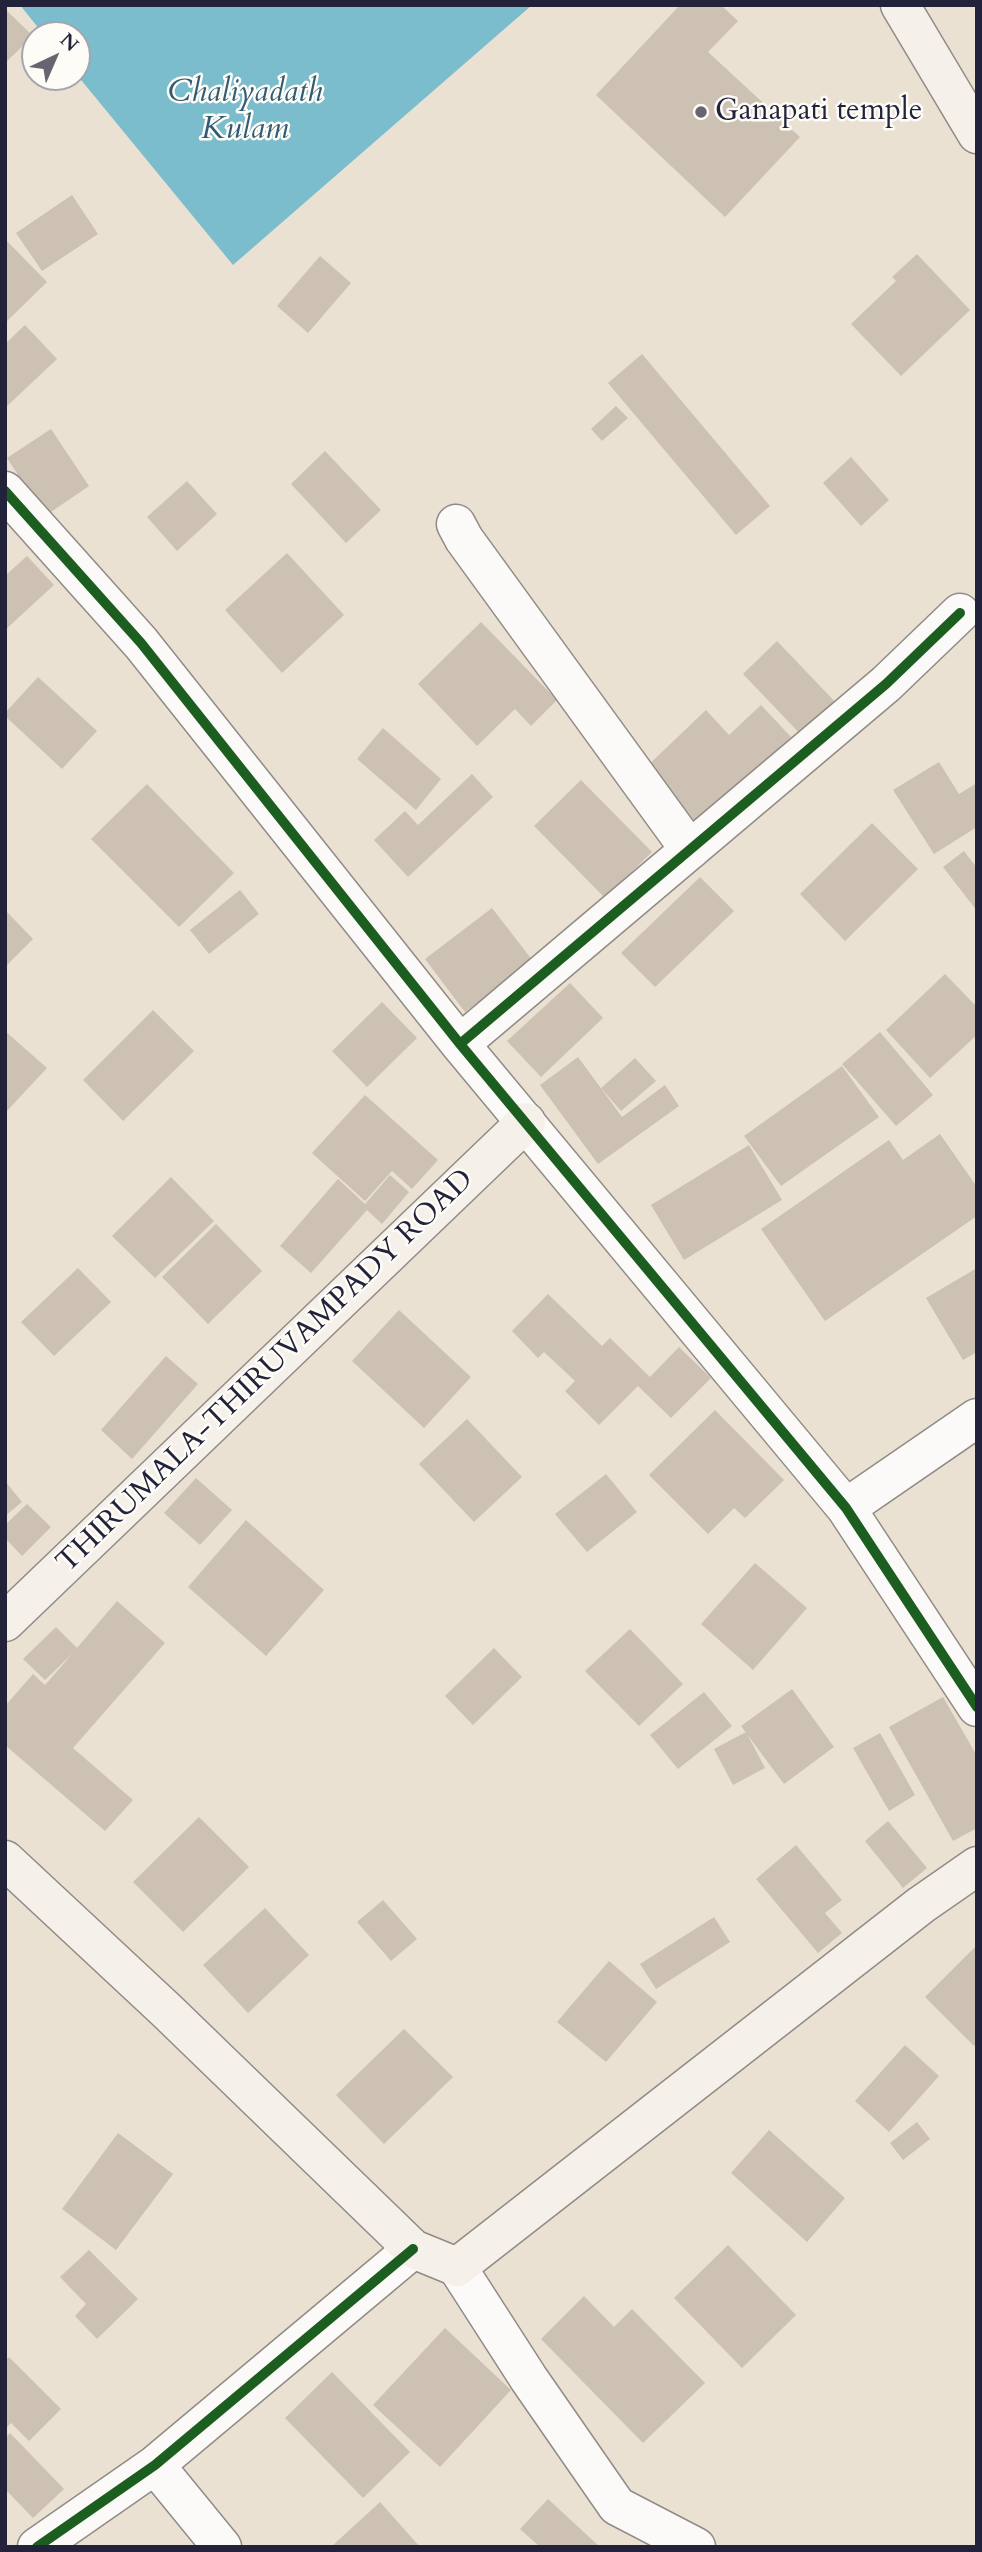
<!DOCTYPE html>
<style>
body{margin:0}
#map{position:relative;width:982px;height:2552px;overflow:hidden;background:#eae1d2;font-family:Cardo,serif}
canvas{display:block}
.frame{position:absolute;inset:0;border:7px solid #22223b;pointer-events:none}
.north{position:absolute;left:21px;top:21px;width:70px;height:70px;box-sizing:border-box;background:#fdfcf7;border:2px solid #a5a5ac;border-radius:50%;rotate:44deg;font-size:19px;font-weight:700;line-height:28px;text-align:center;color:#22223b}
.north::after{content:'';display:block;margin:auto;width:24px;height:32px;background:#686570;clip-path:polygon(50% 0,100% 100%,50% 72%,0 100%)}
</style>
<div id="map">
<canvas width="982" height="2552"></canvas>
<div class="frame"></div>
<div class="north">N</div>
</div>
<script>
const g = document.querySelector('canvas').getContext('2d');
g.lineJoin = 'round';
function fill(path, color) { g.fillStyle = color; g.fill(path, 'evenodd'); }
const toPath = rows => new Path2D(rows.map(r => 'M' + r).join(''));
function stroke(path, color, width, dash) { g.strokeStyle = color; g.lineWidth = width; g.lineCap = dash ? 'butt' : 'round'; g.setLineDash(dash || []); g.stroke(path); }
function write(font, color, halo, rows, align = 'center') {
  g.font = font + ' Cardo,serif'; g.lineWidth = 5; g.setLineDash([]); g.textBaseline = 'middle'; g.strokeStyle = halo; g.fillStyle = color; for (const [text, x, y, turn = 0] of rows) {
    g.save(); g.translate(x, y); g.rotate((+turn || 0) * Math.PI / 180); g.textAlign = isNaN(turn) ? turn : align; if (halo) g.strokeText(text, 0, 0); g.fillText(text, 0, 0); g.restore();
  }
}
fill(toPath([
 [20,5,532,5,233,265,77,75,77,35,44,35]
]), '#7bbdcd');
fill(toPath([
 [680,5,721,5,738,21,708,52,800,137,725,217,596,95],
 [5,9,33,36,5,63],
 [72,195,98,234,42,271,16,233],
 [5,239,47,282,5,323],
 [917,254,970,310,901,376,851,324,896,281,892,277],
 [320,256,351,283,308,333,277,306],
 [25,325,57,359,5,408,5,344],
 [642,354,770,506,736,535,608,383],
 [616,406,628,418,602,441,591,429],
 [51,429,89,486,45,516,7,458],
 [325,451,381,510,346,543,291,484],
 [851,457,889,500,861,526,823,483],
 [187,481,217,514,177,551,147,517],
 [287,553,344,615,282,673,225,610],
 [27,556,54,585,5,630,5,576],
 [481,622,557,700,531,726,515,709,477,746,418,684],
 [777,641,840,707,806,740,743,674],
 [38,677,97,731,62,769,5,716,5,713],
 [761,705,791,737,696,828,642,771,706,710,729,735],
 [383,728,441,779,416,810,357,759],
 [939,762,959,794,977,783,977,827,934,854,893,790],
 [472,774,493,797,408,877,374,840,405,811,418,825],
 [581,780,652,852,605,898,534,826],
 [147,784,234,873,179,927,91,839],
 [872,823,918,869,845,941,800,894],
 [964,851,977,868,977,911,943,867],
 [700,877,734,911,655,987,621,953],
 [240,890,259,914,209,954,190,930],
 [492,908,533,961,465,1012,425,959],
 [5,910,33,939,5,967],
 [945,974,977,1007,977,1035,930,1078,886,1030],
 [570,983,603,1018,541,1077,507,1041],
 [382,1002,417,1038,367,1087,332,1051],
 [153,1010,194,1051,123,1121,83,1080],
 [5,1031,47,1068,5,1113],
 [880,1032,933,1095,896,1126,842,1064],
 [578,1057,622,1117,665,1085,679,1106,598,1164,540,1085],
 [635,1058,656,1081,621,1111,601,1088],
 [842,1066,879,1117,781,1186,744,1136],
 [365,1095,438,1160,412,1189,392,1171,365,1201,312,1153],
 [940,1134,977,1187,977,1216,825,1321,761,1229,889,1140,903,1160],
 [749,1145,782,1200,684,1260,651,1205],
 [390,1175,409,1192,382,1224,367,1210,311,1273,280,1246,338,1179,365,1204],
 [171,1177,214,1221,155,1278,112,1236],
 [216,1224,262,1271,208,1324,162,1277],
 [78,1268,111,1302,54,1356,21,1322],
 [977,1268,977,1352,963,1360,926,1298],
 [548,1294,602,1346,610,1338,650,1377,679,1347,711,1378,671,1418,638,1386,599,1425,565,1391,575,1381,544,1352,538,1358,512,1331],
 [399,1310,471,1377,424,1428,352,1361],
 [166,1356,198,1384,132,1459,101,1430],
 [715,1410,784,1480,745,1518,734,1508,708,1534,649,1475],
 [467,1419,522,1477,474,1522,419,1464],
 [606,1474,637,1512,587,1552,555,1514],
 [196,1478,232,1510,200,1545,164,1513],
 [5,1481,22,1502,5,1516],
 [27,1504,51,1527,22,1556,5,1538,5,1525],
 [246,1520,324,1590,266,1656,188,1587],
 [755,1563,807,1608,753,1670,701,1624],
 [117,1601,165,1643,73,1748,133,1800,105,1831,5,1745,5,1706,33,1674,45,1685,73,1653,45,1680,23,1659,56,1627,77,1648],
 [630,1629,683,1684,639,1726,585,1671],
 [494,1648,522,1677,473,1725,445,1696],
 [792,1689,834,1747,784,1784,741,1726],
 [704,1692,732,1726,678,1769,650,1735],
 [943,1697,977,1756,977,1828,953,1841,889,1727],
 [746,1732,765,1768,733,1785,714,1749],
 [880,1733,915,1795,889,1811,853,1748],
 [199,1817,249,1867,183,1932,133,1882],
 [888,1821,927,1868,903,1888,865,1841],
 [796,1845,842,1900,825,1913,842,1933,818,1953,756,1879],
 [383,1900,417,1939,391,1961,357,1922],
 [265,1908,309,1955,248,2013,203,1965],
 [714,1917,730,1942,656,1989,640,1964],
 [977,1945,977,2043,974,2046,925,1997],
 [609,1961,657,2002,606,2062,557,2022],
 [404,2029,453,2077,384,2144,336,2095],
 [905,2045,939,2076,889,2132,855,2101],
 [917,2122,930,2139,903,2160,890,2143],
 [769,2130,845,2198,807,2242,731,2173],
 [118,2133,173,2174,116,2250,62,2209],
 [728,2245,796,2315,742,2368,674,2298],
 [89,2250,138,2299,97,2339,75,2316,86,2304,60,2277],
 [584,2296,614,2327,632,2309,705,2383,643,2443,541,2339],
 [445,2328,511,2390,440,2467,373,2405],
 [9,2357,61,2409,29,2441,11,2423,5,2429,5,2361],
 [332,2372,410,2452,363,2498,285,2418],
 [10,2433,64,2489,33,2518,5,2489,5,2438],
 [548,2499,600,2547,540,2547,520,2529],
 [380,2502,420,2547,331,2547]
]), '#ccc1b2');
const minor = toPath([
 [5,491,141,643,460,1044,846,1508,977,1707],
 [456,524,464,539,690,850],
 [460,1044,886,684,960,613],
 [846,1508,977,1418],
 [457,2267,529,2379,617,2506,696,2547],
 [155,2465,222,2547],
 [37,2547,155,2465,413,2249]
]);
const secondary = toPath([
 [900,5,977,134],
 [5,1622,526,1122],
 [5,1860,166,2010,413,2249,457,2267,921,1905,977,1866]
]);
stroke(minor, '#908b87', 41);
stroke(secondary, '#908b87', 41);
stroke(minor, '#fcfaf8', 38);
stroke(secondary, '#f5f0ea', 38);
stroke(toPath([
 [5,491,141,643,460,1044,846,1508,977,1707],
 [460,1044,886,684,960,613],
 [37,2547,155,2465,413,2249]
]), '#1b5e20', 10);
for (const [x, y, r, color] of [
 [701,112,7,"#686570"]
]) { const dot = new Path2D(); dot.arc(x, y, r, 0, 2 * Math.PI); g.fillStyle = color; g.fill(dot); stroke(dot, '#fdfcf7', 2.5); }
write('30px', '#22223b', '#fdfcf7', [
 ["Ganapati temple",715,112]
], 'left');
write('30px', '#22223b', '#fdfcf7', [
 ["THIRUMALA-THIRUVAMPADY ROAD",266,1372,-44]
]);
write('italic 32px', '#335a75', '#fdfcf7', [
 ["Chaliyadath",245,94],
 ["Kulam",245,131]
]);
</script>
